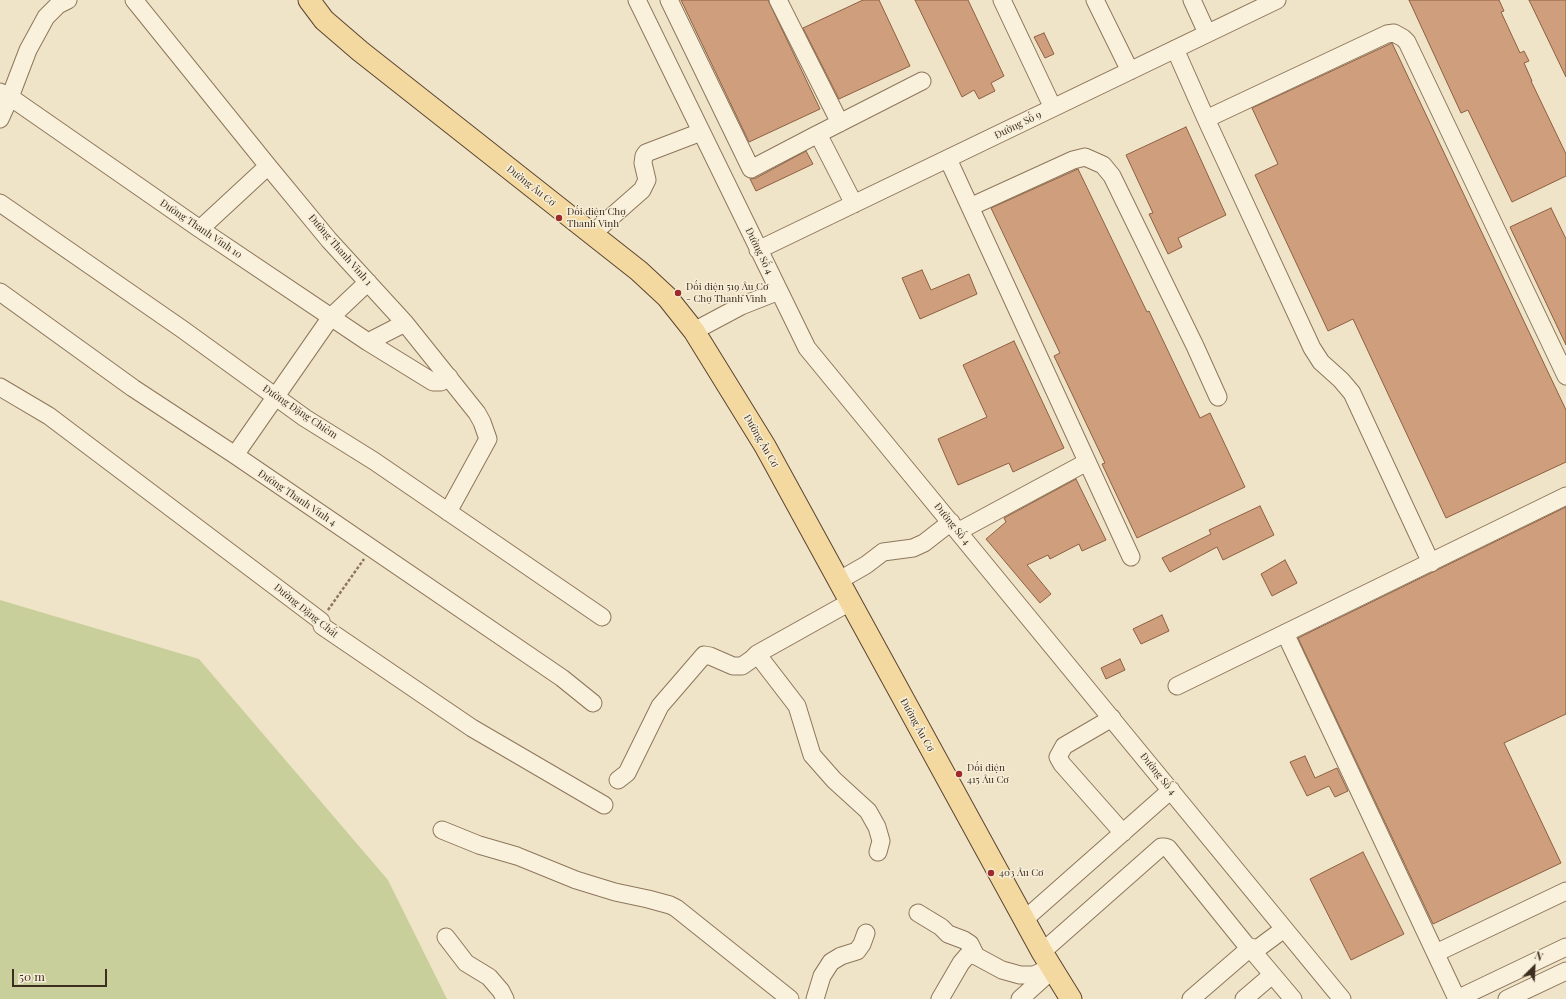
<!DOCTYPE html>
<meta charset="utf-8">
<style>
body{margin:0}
#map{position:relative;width:1566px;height:999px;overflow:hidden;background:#f0e4c8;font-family:"Playfair Display",serif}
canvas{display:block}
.north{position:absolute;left:1514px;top:947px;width:40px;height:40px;-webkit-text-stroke:3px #f7eed8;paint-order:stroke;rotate:24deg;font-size:11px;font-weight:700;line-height:16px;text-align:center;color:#3d2e20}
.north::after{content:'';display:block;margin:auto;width:14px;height:18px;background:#3d2e20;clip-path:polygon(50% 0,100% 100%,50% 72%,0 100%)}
.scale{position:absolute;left:12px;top:969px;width:95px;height:18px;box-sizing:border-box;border:2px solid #3d2e20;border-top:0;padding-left:5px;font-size:12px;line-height:14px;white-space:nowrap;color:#3d2e20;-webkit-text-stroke:3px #f7eed8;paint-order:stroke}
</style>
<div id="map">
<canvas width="1566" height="999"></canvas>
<div class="north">N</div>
<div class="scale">50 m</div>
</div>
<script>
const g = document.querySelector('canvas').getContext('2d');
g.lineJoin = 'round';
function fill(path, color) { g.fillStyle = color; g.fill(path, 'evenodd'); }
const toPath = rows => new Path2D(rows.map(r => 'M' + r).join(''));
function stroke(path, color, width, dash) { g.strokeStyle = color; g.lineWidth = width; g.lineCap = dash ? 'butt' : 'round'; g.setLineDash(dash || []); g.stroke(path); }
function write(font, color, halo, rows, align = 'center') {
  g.font = font + ' "Playfair Display",serif'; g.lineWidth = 3; g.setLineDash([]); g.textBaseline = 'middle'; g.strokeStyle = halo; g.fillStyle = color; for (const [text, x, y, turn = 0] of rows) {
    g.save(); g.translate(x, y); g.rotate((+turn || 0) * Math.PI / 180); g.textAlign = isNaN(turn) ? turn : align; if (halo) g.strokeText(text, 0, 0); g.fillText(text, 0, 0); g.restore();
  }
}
fill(toPath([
 [0,600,199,659,388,880,447,999,0,999]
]), '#c9cf9b');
const building = toPath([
 [681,0,768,0,820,109,749,142,681,0],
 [863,0,879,0,910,66,839,99,803,28,863,0],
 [915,0,968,0,1004,76,991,83,995,91,979,99,974,90,962,97,915,0],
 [1409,0,1499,0,1504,11,1501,12,1520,53,1524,51,1529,61,1524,63,1532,81,1531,81,1566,154,1566,176,1512,202,1468,110,1461,113,1409,0],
 [1529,0,1566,0,1566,77,1529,0],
 [1044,33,1054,54,1045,58,1034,37,1044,33],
 [1392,43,1566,410,1566,462,1446,518,1353,319,1328,331,1255,175,1278,164,1252,108,1392,43],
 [1186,127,1226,215,1178,238,1182,247,1168,254,1149,214,1153,213,1126,155,1186,127],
 [806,151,813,164,756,191,750,179,756,178,806,151],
 [1078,169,1147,312,1149,311,1200,418,1210,413,1245,487,1137,538,1102,464,1105,463,1054,356,1060,353,991,208,1078,169],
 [1551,208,1566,239,1566,345,1510,227,1551,208],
 [922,270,931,290,969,274,977,294,920,319,902,278,922,270],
 [1014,341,1064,448,1013,472,1009,463,958,485,938,439,987,417,963,365,1014,341],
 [1076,479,1106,540,1082,551,1079,544,1050,559,1048,555,1027,565,1051,594,1040,603,986,539,1006,522,1004,518,1076,479],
 [1260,506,1274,535,1223,560,1217,547,1170,572,1162,558,1211,534,1209,530,1260,506],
 [1566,507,1566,714,1504,743,1561,863,1433,924,1298,638,1566,507],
 [1285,560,1297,583,1272,596,1261,574,1285,560],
 [1162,615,1169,631,1141,644,1133,629,1162,615],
 [1120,659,1125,670,1106,679,1101,668,1120,659],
 [1305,756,1315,778,1337,768,1348,791,1335,797,1329,786,1307,796,1290,762,1305,756],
 [1363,852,1404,934,1351,960,1310,879,1363,852]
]);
fill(building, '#cf9f7d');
stroke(building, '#8d5f41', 1);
const minor = toPath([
 [134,0,268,166,329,240,405,323,477,413,482,422,488,439,448,512],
 [637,0,807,348,1342,999],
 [669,0,751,169,818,134,854,204],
 [778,0,840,123],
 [1002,0,1053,108],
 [1095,0,1130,71],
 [1192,0,1207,33],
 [1175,49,1206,119,1312,348,1321,362,1341,380,1352,393,1431,563],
 [0,92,10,97,200,229,368,342,405,323],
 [0,119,10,97,28,50,46,17,58,5,68,0],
 [1206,119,1387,34,1394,33,1403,38,1407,42,1566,376],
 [818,134,922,81],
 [948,159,1131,557],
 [0,203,182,329,305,418,374,461,602,617],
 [970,207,1073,160,1085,157,1103,165,1112,176,1195,346,1218,397],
 [200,229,268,166],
 [592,234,642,190,647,180,643,163,644,156,646,153,701,132],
 [758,250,1277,0],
 [0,292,133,388,235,455,562,678,593,703],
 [694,331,741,306,779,291],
 [368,342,433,382,441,382,449,377],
 [0,387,49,416,321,621,322,626,472,728,604,805],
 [235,455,331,317,368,282],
 [959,531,1087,462],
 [838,581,866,565,883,552,913,548,924,543,951,522],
 [1285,633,1457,999],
 [757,654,797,706,812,755,834,780,868,811,877,827,881,841,878,852],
 [1177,686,1566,496],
 [1112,718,1064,746,1058,757,1062,764,1123,833],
 [618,780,627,773,660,706,704,655,710,656,733,666,742,666,752,659,757,654,850,602],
 [442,830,479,845,517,856,576,880,615,892,648,899,670,905,676,908,790,999],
 [918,913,941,927,948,934,964,940,970,944,976,956],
 [1025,919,1171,790],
 [446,937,466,963,489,977,501,991,505,999],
 [1042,952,1161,847,1165,847,1168,848,1247,946,1257,949,1284,929],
 [1436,953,1566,891],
 [815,999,822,976,831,962,841,956,857,951,862,944,866,933],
 [940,999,961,963,967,956,970,955,976,956,1002,970,1020,975,1034,975,1051,967],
 [1020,999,1051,971],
 [1191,999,1250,948,1293,999],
 [1244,999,1272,975],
 [1457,999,1566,947],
 [1507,999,1566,971]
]);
const major = toPath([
 [309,0,324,20,360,51,639,271,667,297,694,331,765,446,1042,952,1071,999]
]);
stroke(minor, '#8d765c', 19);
stroke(major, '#5b4430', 23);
stroke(toPath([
 [328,610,364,559]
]), '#8d765c', 2.5, [3, 2]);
stroke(minor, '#faf1dc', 17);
stroke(major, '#f3d9a0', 21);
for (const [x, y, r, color] of [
 [559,218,4,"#9e2a2b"],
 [678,293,4,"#9e2a2b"],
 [959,774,4,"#9e2a2b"],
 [991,873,4,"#9e2a2b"]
]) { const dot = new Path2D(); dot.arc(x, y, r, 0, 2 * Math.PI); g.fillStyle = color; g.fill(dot); stroke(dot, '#f7eed8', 1.5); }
write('10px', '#3d2e20', '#f7eed8', [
 ["Đường Số 9",1018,125,-26],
 ["Đường Âu Cơ",531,186,38],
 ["Đường Thanh Vinh 10",201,229,34],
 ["Đường Thanh Vinh 1",340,250,49],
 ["Đường Số 4",759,251,64],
 ["Đường Đặng Chiêm",300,412,34],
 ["Đường Âu Cơ",761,441,60],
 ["Đường Thanh Vinh 4",297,498,34],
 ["Đường Số 4",952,524,51],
 ["Đường Đặng Chất",306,611,39],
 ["Đường Âu Cơ",917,725,61],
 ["Đường Số 4",1158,774,51]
]);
write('10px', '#3d2e20', '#f7eed8', [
 ["Đối diện Chợ",567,212],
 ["Thanh Vinh",567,224],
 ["Đối diện 519 Âu Cơ",686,287],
 ["- Chợ Thanh Vinh",686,299],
 ["Đối diện",967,768],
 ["415 Âu Cơ",967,780],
 ["403 Âu Cơ",999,873]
], 'left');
</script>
